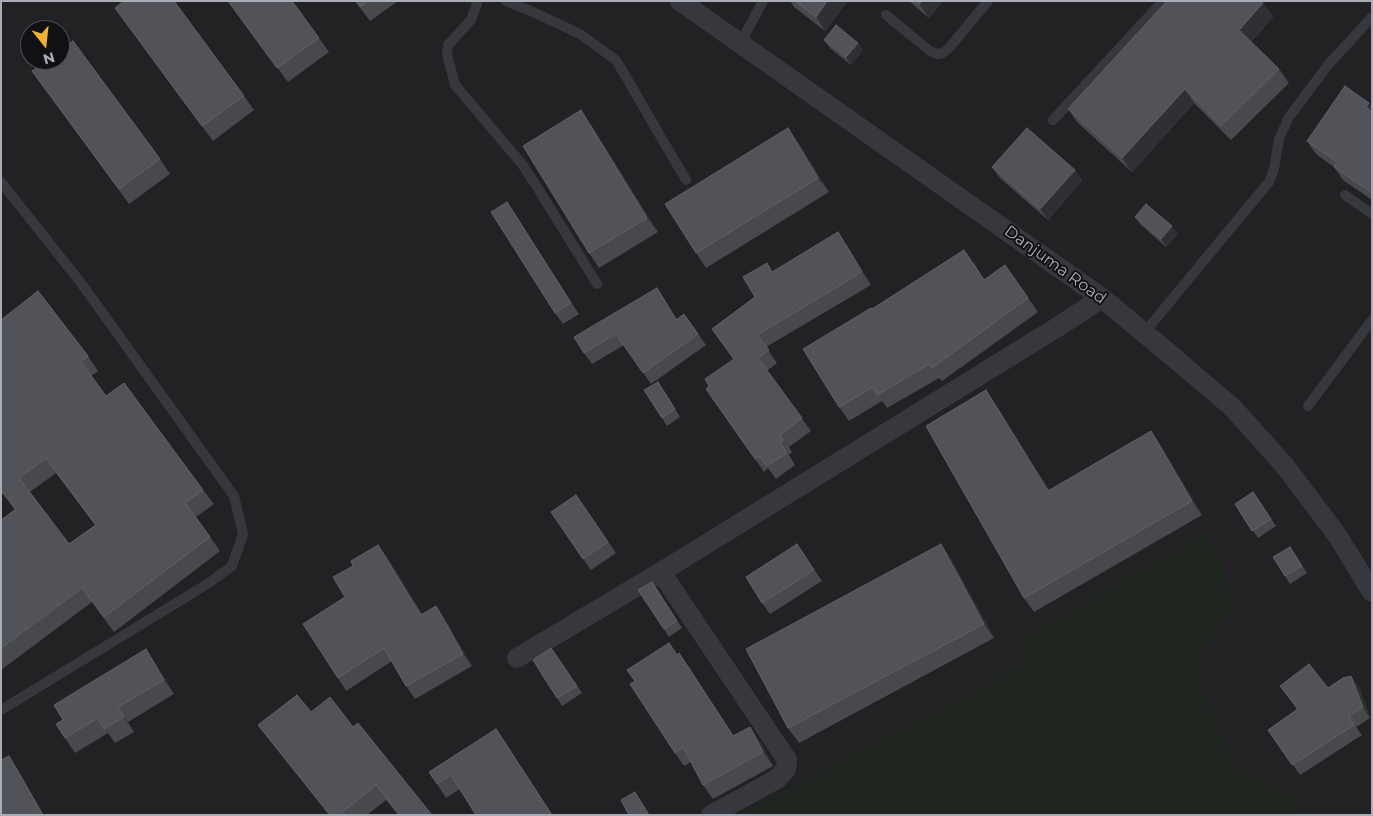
<!DOCTYPE html>
<style>
body{margin:0}
#map{position:relative;width:1373px;height:816px;overflow:hidden;background:#161618;font-family:Montserrat,sans-serif}
canvas{display:block}
.frame{position:absolute;inset:0;border:2px solid #a8adb8;pointer-events:none}
.north{position:absolute;left:20px;top:20px;width:50px;height:50px;box-sizing:border-box;background:#111113;border:1px solid #4d4f55;border-radius:50%;rotate:164deg;font-size:14px;font-weight:700;line-height:20px;text-align:center;color:#a8adb8}
.north::after{content:'';display:block;margin:auto;width:18px;height:22px;background:#f2b134;clip-path:polygon(50% 0,100% 100%,50% 72%,0 100%)}
</style>
<div id="map">
<canvas width="1373" height="816"></canvas>
<div class="frame"></div>
<div class="north">N</div>
</div>
<script>
const g = document.querySelector('canvas').getContext('2d');
g.lineJoin = 'round';
function fill(path, color) { g.fillStyle = color; g.fill(path, 'evenodd'); }
const toPath = rows => new Path2D(rows.map(r => 'M' + r).join(''));
function stroke(path, color, width, dash) { g.strokeStyle = color; g.lineWidth = width; g.lineCap = dash ? 'butt' : 'round'; g.setLineDash(dash || []); g.stroke(path); }
function write(font, color, halo, rows, align = 'center') {
  g.font = font + ' Montserrat,sans-serif'; g.lineWidth = 4; g.setLineDash([]); g.textBaseline = 'middle'; g.strokeStyle = halo; g.fillStyle = color; for (const [text, x, y, turn = 0] of rows) {
    g.save(); g.translate(x, y); g.rotate((+turn || 0) * Math.PI / 180); g.textAlign = isNaN(turn) ? turn : align; if (halo) g.strokeText(text, 0, 0); g.fillText(text, 0, 0); g.restore();
  }
}
fill(toPath([
 [1,1,1372,1,1372,815,1,815],
 [30,30,60,30,60,60,30,60]
]), '#222225');
fill(toPath([
 [1205,533,1220,557,1229,597,1230,614,1199,660,1196,671,1234,765,1293,796,1304,815,739,815,1021,666,1022,649,1017,642]
]), '#1e261f');
stroke(toPath([
 [478,1,471,20,448,45,447,54,455,85,522,164,537,187,597,284],
 [506,1,533,12,580,34,616,60,686,180],
 [886,15,930,51,937,54,943,53,950,47,988,1],
 [740,44,763,1],
 [1053,120,1163,1],
 [1,182,81,283,234,496,243,534,232,566,209,583,1,710],
 [1345,195,1372,214],
 [1144,333,1269,182,1274,169,1279,139,1289,117,1328,65,1372,17],
 [1308,406,1372,320]
]), '#37383d', 10);
stroke(toPath([
 [680,1,1102,298,1172,356,1232,407,1285,466,1337,535,1372,592],
 [661,572,787,760,786,769,777,779,711,815],
 [517,658,661,572,1056,328,1102,298]
]), '#37383d', 20);
fill(toPath([
 [228,1,292,1,329,52,288,82],
 [355,1,398,1,370,21],
 [790,1,848,1,825,31,794,7],
 [909,1,943,1,929,18],
 [1263,3,1273,17,1251,42,1279,69,1289,83,1231,140,1194,103,1132,172,1078,123,1068,109],
 [115,8,244,96,254,110,213,141],
 [824,40,858,43,863,50,851,65,830,48],
 [32,71,160,159,170,174,129,204],
 [1369,103,1372,107,1372,200,1343,180,1334,167,1316,154,1307,141],
 [591,125,658,232,599,268,589,253],
 [798,142,829,192,706,268,696,253],
 [992,167,1075,170,1082,181,1048,220,1000,178],
 [507,202,579,314,563,324,555,313],
 [1135,217,1178,234,1166,247,1141,225],
 [847,245,871,285,766,347,777,363,767,371,811,431,789,447,792,452,789,455,795,465,776,479,768,468,764,472,706,389,709,386,734,360,712,329,755,297,773,271],
 [974,263,984,280,1005,265,1038,312,942,381,939,378,887,408,882,401,849,421,839,407,872,309],
 [657,288,665,300,677,319,684,314,706,345,651,384,624,345,592,364,584,353],
 [1,320,88,356,98,371,91,376,106,396,203,490,214,504,196,517,220,551,114,632,92,602,1,670,1,520,15,510,3,494,1,495],
 [56,473,95,525,69,544,30,492],
 [658,382,680,417,667,426,662,418],
 [996,405,1049,490,1151,431,1161,446,1202,515,1034,612,1024,598],
 [1253,492,1276,526,1258,538,1235,504],
 [576,495,616,553,591,570,551,512],
 [797,544,822,581,770,614,762,603],
 [1290,547,1307,573,1290,584,1285,576],
 [387,557,422,614,436,606,445,619,472,666,415,699,406,686,392,661,346,691,338,678,345,597],
 [951,559,994,638,799,743,788,728],
 [652,582,682,628,669,637,638,590],
 [551,648,582,693,562,706,557,698],
 [677,654,689,667,734,736,760,741,773,766,713,799,703,785,691,762,684,766,675,753],
 [156,664,174,694,128,722,134,732,115,743,108,733,75,753,65,738],
 [1280,686,1328,688,1359,687,1370,718,1356,727,1362,735,1300,775,1268,730,1297,709],
 [311,712,353,727,432,815,398,815,386,800,367,815,329,815,269,739,258,725],
 [496,729,505,742,552,815,476,815,460,789,446,798,437,784]
]), '#47494d');
fill(toPath([
 [827,1,848,1,825,31,816,17],
 [922,1,943,1,929,18,919,4],
 [1263,3,1273,17,1249,44,1239,30],
 [858,43,863,50,851,65,846,57],
 [1185,89,1194,103,1132,172,1122,158],
 [1369,103,1372,107,1372,116,1366,107],
 [581,110,591,125,658,232,647,218],
 [788,128,798,142,829,192,818,178],
 [1075,170,1082,181,1048,220,1040,209],
 [507,202,515,213,579,314,571,303],
 [1172,226,1178,234,1166,247,1161,239],
 [838,232,847,245,871,285,862,272],
 [657,288,665,300,683,331,676,320],
 [986,390,996,405,1059,505,1048,491],
 [1151,431,1161,446,1202,515,1192,501],
 [941,544,951,559,994,638,984,624],
 [378,545,387,557,430,627,421,615],
 [436,606,445,619,472,666,463,654],
 [146,649,156,664,174,694,164,680],
 [679,653,689,667,743,750,733,736],
 [1351,676,1359,687,1370,718,1363,707],
 [118,707,128,722,134,732,124,717],
 [750,727,760,741,773,766,763,752],
 [496,729,505,742,552,815],
 [9,756,19,771,44,815,43,815]
]), '#2f3033');
const building = toPath([
 [124,1,174,1,244,96,202,126,115,8,124,1],
 [228,1,292,1,319,38,277,68,228,1],
 [356,1,368,1,360,7,356,1],
 [795,1,827,1,816,17,795,1],
 [916,1,922,1,919,4,916,1],
 [1167,1,1261,1,1263,3,1239,30,1279,69,1221,126,1185,89,1122,158,1068,109,1167,1],
 [836,25,858,43,846,57,824,40,836,25],
 [73,41,160,159,119,189,32,71,47,60,60,60,60,50,73,41],
 [1345,86,1369,103,1366,107,1372,112,1372,193,1334,167,1337,162,1307,141,1345,86],
 [581,110,647,218,589,253,523,146,581,110],
 [788,128,818,178,696,253,665,204,788,128],
 [1027,128,1075,170,1040,209,992,167,1027,128],
 [507,202,571,303,555,313,491,212,507,202],
 [1146,204,1172,226,1161,239,1135,217,1146,204],
 [838,232,862,272,757,335,769,350,758,358,802,418,780,435,783,440,780,442,787,453,767,466,759,456,755,459,706,389,709,386,705,379,734,359,712,329,755,297,743,277,767,263,772,272,838,232],
 [964,250,984,280,1005,265,1028,298,932,368,929,364,877,395,873,387,839,407,803,349,871,308,872,309,964,250],
 [657,288,676,320,684,314,698,334,643,373,616,334,584,353,574,337,657,288],
 [38,291,88,356,81,362,106,396,124,383,203,490,185,503,210,537,104,617,82,588,1,648,1,520,16,509,1,490,1,320,38,291],
 [46,458,96,525,69,544,19,478,46,458],
 [658,382,675,409,662,418,644,390,658,382],
 [986,390,1048,491,1151,431,1192,501,1024,598,926,426,986,390],
 [1253,492,1271,519,1252,531,1235,504,1253,492],
 [576,495,608,542,583,559,551,512,576,495],
 [797,544,814,570,762,603,746,577,797,544],
 [941,544,984,624,788,728,746,649,941,544],
 [378,545,421,615,436,606,463,654,406,686,384,648,338,678,303,624,345,597,333,577,353,566,351,561,378,545],
 [1290,547,1302,566,1285,576,1273,557,1290,547],
 [652,582,677,621,664,629,638,590,652,582],
 [669,643,677,655,679,653,733,736,750,727,763,752,703,785,683,747,675,753,630,684,635,681,627,670,669,643],
 [551,648,577,686,557,698,533,660,551,648],
 [146,649,164,680,118,707,124,717,104,729,98,718,65,738,56,724,63,720,54,705,146,649],
 [1309,664,1328,688,1343,678,1351,676,1363,707,1349,716,1354,725,1292,765,1268,730,1298,709,1280,686,1309,664],
 [297,695,311,712,330,697,353,727,358,723,432,815,400,815,376,785,339,815,330,815,258,725,297,695],
 [496,729,552,815,476,815,451,775,437,784,429,772,496,729],
 [9,756,43,815,1,815,1,760,9,756],
 [635,792,649,815,629,815,621,800,635,792]
]);
fill(building, '#525359');
stroke(building, '#5f6168', 1);
write('16px', '#a8adb8', '#111113', [
 ["Danjuma Road",1055,265,36]
]);
</script>
